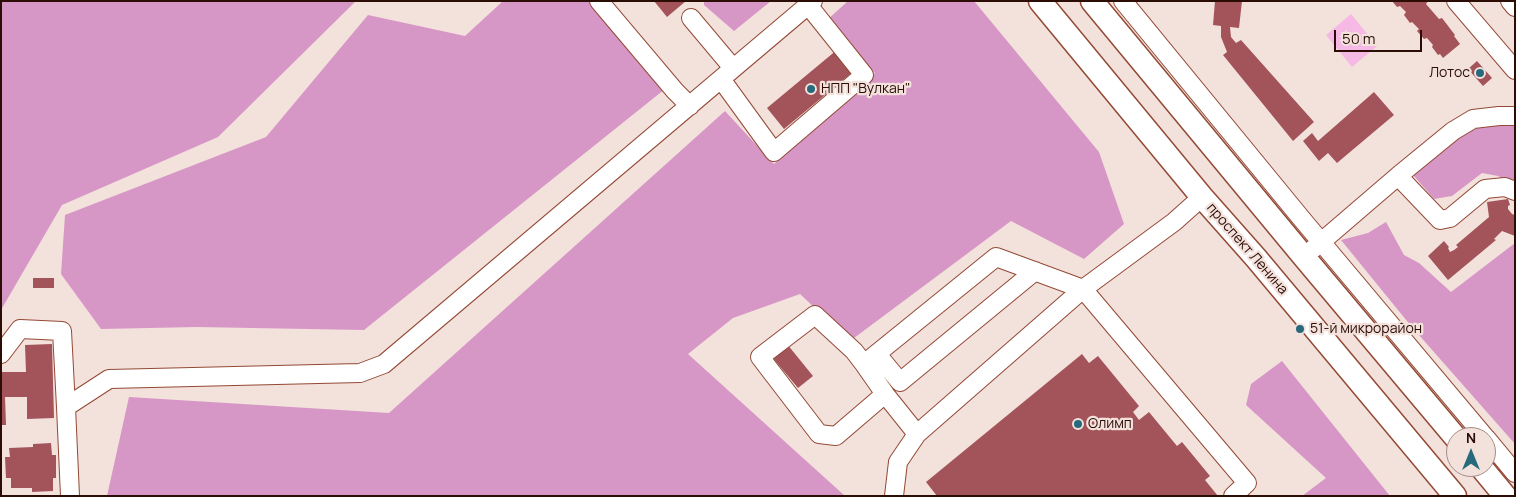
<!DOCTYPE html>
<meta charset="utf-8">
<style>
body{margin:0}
#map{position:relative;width:1516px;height:497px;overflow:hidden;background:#f3e1dc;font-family:Manrope,sans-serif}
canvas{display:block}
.frame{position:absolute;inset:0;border:2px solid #2b0d06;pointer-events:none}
.north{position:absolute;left:1446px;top:427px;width:50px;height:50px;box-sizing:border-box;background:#f3e1dc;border:1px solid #a38c86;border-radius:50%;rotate:0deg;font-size:14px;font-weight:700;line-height:20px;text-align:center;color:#2b0d06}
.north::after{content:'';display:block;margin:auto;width:18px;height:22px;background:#266a7b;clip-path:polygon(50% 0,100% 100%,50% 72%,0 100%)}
.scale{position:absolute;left:1334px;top:30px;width:88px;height:22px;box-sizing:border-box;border:2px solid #2b0d06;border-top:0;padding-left:6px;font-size:15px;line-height:18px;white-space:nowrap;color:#2b0d06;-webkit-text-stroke:4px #f3e1dc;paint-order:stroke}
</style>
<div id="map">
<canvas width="1516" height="497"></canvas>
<div class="frame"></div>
<div class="north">N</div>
<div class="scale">50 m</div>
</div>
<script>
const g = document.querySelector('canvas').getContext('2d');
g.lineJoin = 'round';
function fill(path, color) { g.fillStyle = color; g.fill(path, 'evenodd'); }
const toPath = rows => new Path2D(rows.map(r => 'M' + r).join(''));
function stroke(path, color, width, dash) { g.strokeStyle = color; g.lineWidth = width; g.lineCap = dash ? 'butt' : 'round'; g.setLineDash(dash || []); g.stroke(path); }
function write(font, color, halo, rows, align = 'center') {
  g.font = font + ' Manrope,sans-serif'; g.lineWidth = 4.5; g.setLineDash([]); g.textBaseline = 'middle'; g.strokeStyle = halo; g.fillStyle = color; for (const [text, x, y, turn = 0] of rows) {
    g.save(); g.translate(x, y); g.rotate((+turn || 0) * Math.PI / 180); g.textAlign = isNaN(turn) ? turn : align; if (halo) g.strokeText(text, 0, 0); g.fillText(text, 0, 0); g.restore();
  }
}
fill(toPath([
 [1351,14,1377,46,1352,67,1326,35]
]), '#f6b8e5');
fill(toPath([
 [1,1,356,1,218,137,62,205,1,310],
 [503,1,589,1,665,89,364,330,197,327,101,329,61,274,65,215,266,137,368,15,465,36],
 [704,1,771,1,734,31,704,5],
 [848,1,974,1,1099,152,1124,224,1084,259,1011,221,850,341,800,294,733,318,688,354,845,496,107,496,129,397,389,413,725,111,774,164,875,73,827,20],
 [1515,123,1515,186,1498,176,1482,173,1452,196,1434,199,1413,175,1420,165,1468,128,1494,124],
 [1386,222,1404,255,1419,263,1451,292,1515,243,1515,444,1411,326,1341,240,1368,233],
 [1282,361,1390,496,1302,496,1326,478,1246,405,1251,384]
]), '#d797c6');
fill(toPath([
 [654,1,686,1,667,17],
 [1215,1,1242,1,1239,28,1230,27,1231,37,1236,43,1241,40,1314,122,1293,141,1223,55,1227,52,1221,37,1221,26,1213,25],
 [1392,1,1428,1,1426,4,1439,19,1442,18,1455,35,1454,36,1460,44,1443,58,1440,54,1438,55,1432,47,1433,45,1427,38,1424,39,1417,31,1419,29,1412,22,1410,23,1404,15,1406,12,1400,6,1397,7],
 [838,49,855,70,784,129,767,108],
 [1477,61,1492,78,1483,86,1468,69],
 [1374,92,1394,115,1337,163,1328,153,1319,161,1303,141,1312,133,1318,141],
 [1508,199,1510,205,1508,206,1508,209,1512,214,1515,215,1515,236,1502,231,1494,239,1496,240,1448,280,1428,256,1444,241,1449,247,1448,248,1450,252,1454,250,1458,247,1456,245,1489,217,1487,202],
 [33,278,54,278,54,288,33,288],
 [52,344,54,418,27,419,27,397,5,397,6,425,1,425,1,372,26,372,25,345],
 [787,344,813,376,798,388,772,357],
 [1082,354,1089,363,1098,356,1139,406,1133,412,1139,420,1149,412,1177,446,1182,442,1210,476,1205,480,1218,496,937,496,926,482],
 [51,443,52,455,56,455,56,478,53,478,53,491,32,492,32,488,11,488,11,478,6,478,5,457,10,457,9,448,33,447,33,444]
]), '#a3545a');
const minor = toPath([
 [599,1,675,91,690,106],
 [1123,1,1301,218,1485,437],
 [1456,1,1515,70],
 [1510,1,1515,7],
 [691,18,733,68],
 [721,79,774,152,864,75,808,5],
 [1398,176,1440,220,1450,218,1485,189,1505,187,1515,191],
 [1313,249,1398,176,1453,131,1473,119,1499,116,1515,116],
 [1,354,20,329,62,331,66,407],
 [877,354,900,382,1035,271],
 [864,364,854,351,815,315,760,357,819,434,836,436,885,394],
 [917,434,885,394,864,364,996,257,1083,289,1247,483,1233,496],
 [1486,438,1515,473],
 [70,496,66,407,109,379,360,373,384,364,813,1],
 [894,496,898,462,917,434,1083,289,1174,222,1202,197]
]);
const major = toPath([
 [1040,1,1202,197,1256,258,1455,496],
 [1092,1,1304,257,1456,438],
 [1481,467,1505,496]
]);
stroke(minor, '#934934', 20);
stroke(major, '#934934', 25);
stroke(minor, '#fff', 18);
stroke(major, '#fff', 22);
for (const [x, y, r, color] of [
 [1480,73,5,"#266a7b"],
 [811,89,5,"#266a7b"],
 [1300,329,5,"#266a7b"],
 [1078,424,5,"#266a7b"]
]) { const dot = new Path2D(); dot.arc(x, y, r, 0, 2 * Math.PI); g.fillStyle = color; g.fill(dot); stroke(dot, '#f3e1dc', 2); }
write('14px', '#2b0d06', '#f3e1dc', [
 ["Лотос",1470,73,"right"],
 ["НПП \"Вулкан\"",821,89],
 ["51-й микрорайон",1310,329],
 ["Олимп",1088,424]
], 'left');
write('14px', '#2b0d06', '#f3e1dc', [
 ["проспект Ленина",1247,249,49]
]);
</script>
